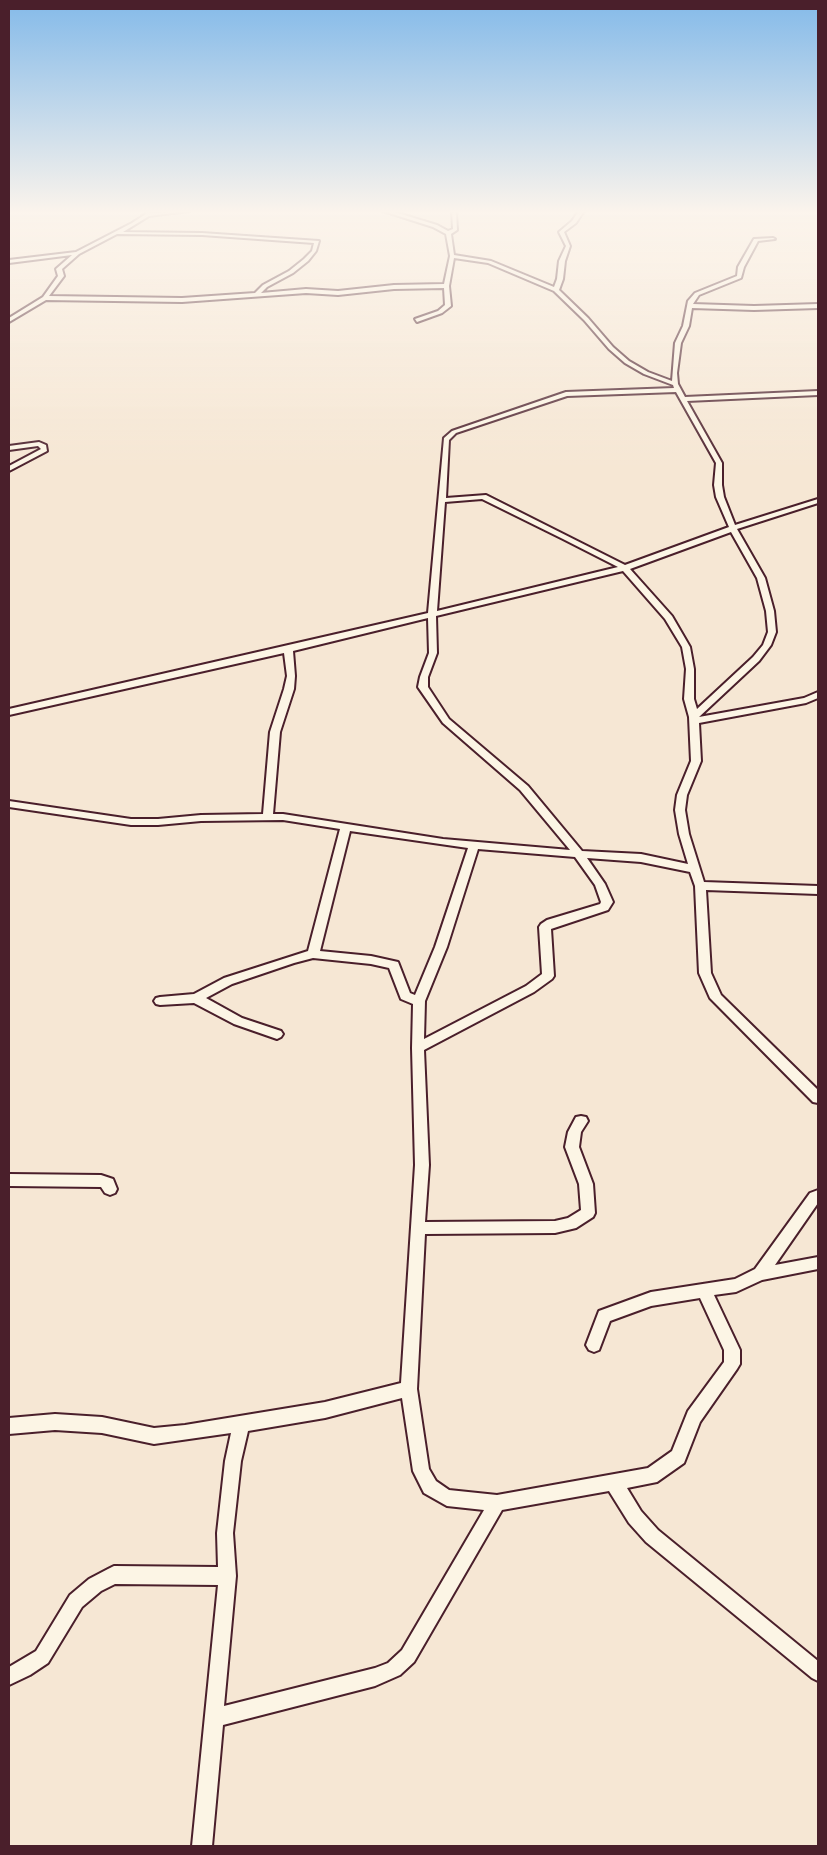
<!DOCTYPE html>
<style>
body{margin:0}
#map{position:relative;width:827px;height:1855px;overflow:hidden;background:#f6e7d4;font-family:Kalam,sans-serif}
canvas{display:block}
.frame{position:absolute;inset:0;border:10px solid #4a1f2b;pointer-events:none}
</style>
<div id="map">
<canvas width="827" height="1855"></canvas>
<div class="frame"></div>
</div>
<script>
const g = document.querySelector('canvas').getContext('2d');
g.lineJoin = 'round';
const toPath = rows => new Path2D(rows.map(r => 'M' + r).join(''));
function stroke(path, color, width, dash) { g.strokeStyle = color; g.lineWidth = width; g.lineCap = dash ? 'butt' : 'round'; g.setLineDash(dash || []); g.stroke(path); }
function fill(path, color) { g.fillStyle = color; g.fill(path, 'evenodd'); }
const street = toPath([
 [146,211,150,211,150,213,189,211,149,216,123,232,202,233,319,241,316,251,308,261,293,273,267,287,261,293,306,289,338,291,394,285,444,284,450,256,446,234,433,227,383,211,391,211,437,225,448,231,453,229,452,211,456,211,457,230,451,234,454,255,491,261,554,287,557,279,559,261,566,246,559,232,572,221,579,211,584,211,576,223,564,232,570,246,565,261,563,279,559,290,588,318,613,347,629,361,648,372,672,381,675,343,683,326,688,301,695,293,737,276,738,267,754,239,773,238,775,239,758,241,744,267,741,278,699,295,693,304,754,306,818,304,818,308,754,310,692,308,689,326,681,343,677,373,678,384,685,397,818,391,818,395,687,401,722,463,722,485,724,497,735,525,818,499,818,503,737,529,765,578,774,611,776,632,771,645,759,661,699,717,804,698,818,692,818,698,806,703,699,723,701,761,687,795,685,810,689,834,704,882,818,886,818,894,706,890,711,973,721,995,818,1090,818,1103,813,1102,710,998,699,973,695,886,690,872,641,862,587,858,605,884,613,902,608,910,551,929,554,976,552,979,534,992,424,1050,429,1165,425,1222,555,1221,568,1218,581,1210,579,1184,565,1147,568,1132,576,1117,581,1116,586,1117,588,1121,581,1132,579,1147,593,1184,595,1213,593,1217,576,1228,555,1233,425,1234,417,1389,429,1469,436,1481,449,1490,497,1495,648,1468,672,1451,688,1411,724,1362,724,1350,700,1298,651,1306,610,1321,599,1350,594,1352,589,1350,586,1345,599,1311,651,1292,735,1279,755,1269,810,1193,818,1190,818,1203,775,1265,818,1257,818,1269,762,1280,736,1292,714,1295,740,1350,740,1364,737,1369,700,1422,684,1463,657,1482,627,1488,641,1511,658,1530,818,1661,818,1681,812,1678,646,1542,629,1523,609,1491,502,1510,414,1662,400,1675,375,1686,223,1725,212,1846,192,1846,218,1585,115,1584,101,1591,82,1607,48,1663,30,1675,9,1685,9,1667,36,1651,70,1595,89,1579,108,1569,114,1566,218,1567,217,1533,225,1461,231,1433,154,1444,102,1433,55,1430,9,1434,9,1418,55,1414,102,1417,154,1428,185,1425,325,1402,401,1383,415,1165,412,1048,413,1004,401,999,389,968,371,964,313,958,294,963,232,984,206,998,242,1018,281,1031,283,1034,281,1037,277,1039,234,1024,194,1003,160,1005,156,1004,154,1001,156,998,160,997,194,994,224,978,308,951,340,829,283,820,201,821,158,825,131,825,9,807,9,801,131,819,158,819,201,815,263,814,270,732,284,689,287,676,284,653,9,715,9,709,428,613,444,438,452,431,566,392,674,388,673,385,644,374,625,363,609,349,584,320,554,291,488,263,454,258,449,286,451,306,442,313,417,322,415,319,438,311,445,305,444,288,394,289,338,295,306,293,182,302,46,300,9,322,9,318,43,297,58,276,56,269,72,255,9,263,9,260,76,252,132,223,146,214,146,211],
 [117,234,202,235,314,243,312,251,304,259,289,271,263,285,255,293,182,298,49,296,64,276,62,269,79,254,117,234],
 [676,392,716,463,714,485,716,497,729,527,625,565,486,495,446,498,449,440,456,433,567,396,676,392],
 [482,499,563,539,618,567,437,611,445,502,482,499],
 [731,532,757,578,766,611,768,632,763,645,753,657,697,709,694,699,694,669,690,647,672,616,630,569,731,532],
 [623,571,665,619,682,647,686,669,684,699,689,717,691,761,677,795,675,810,679,834,688,864,641,854,582,851,528,786,449,719,428,687,428,677,437,653,436,616,623,571],
 [428,618,429,653,420,677,418,687,443,723,520,790,570,850,443,839,283,814,273,814,280,732,294,689,295,676,293,651,428,618],
 [350,831,468,848,435,947,415,995,410,993,398,962,371,956,320,951,350,831],
 [478,849,575,857,595,885,601,902,600,904,547,920,541,924,539,927,542,974,526,986,424,1039,425,1001,447,947,478,849],
 [402,1398,413,1471,424,1493,447,1506,484,1510,402,1650,388,1663,375,1668,224,1706,236,1576,233,1533,241,1461,248,1431,325,1418,402,1398],
 [39,442,46,445,47,451,9,471,9,466,41,449,38,446,9,450,9,446,39,442],
 [9,1174,101,1175,113,1179,117,1189,115,1193,110,1195,105,1193,101,1187,9,1186,9,1174]
]);
stroke(street, '#4a1f2b', 4);
fill(street, '#fcf5e5');
const sky = g.createLinearGradient(0, 0, 0, 471);
sky.addColorStop(0, '#84bae9');
sky.addColorStop(0.45, '#fbf4ec');
sky.addColorStop(1, '#fbf4ec00');
g.fillStyle = sky;
g.fillRect(0, 0, 827, 471);
</script>
